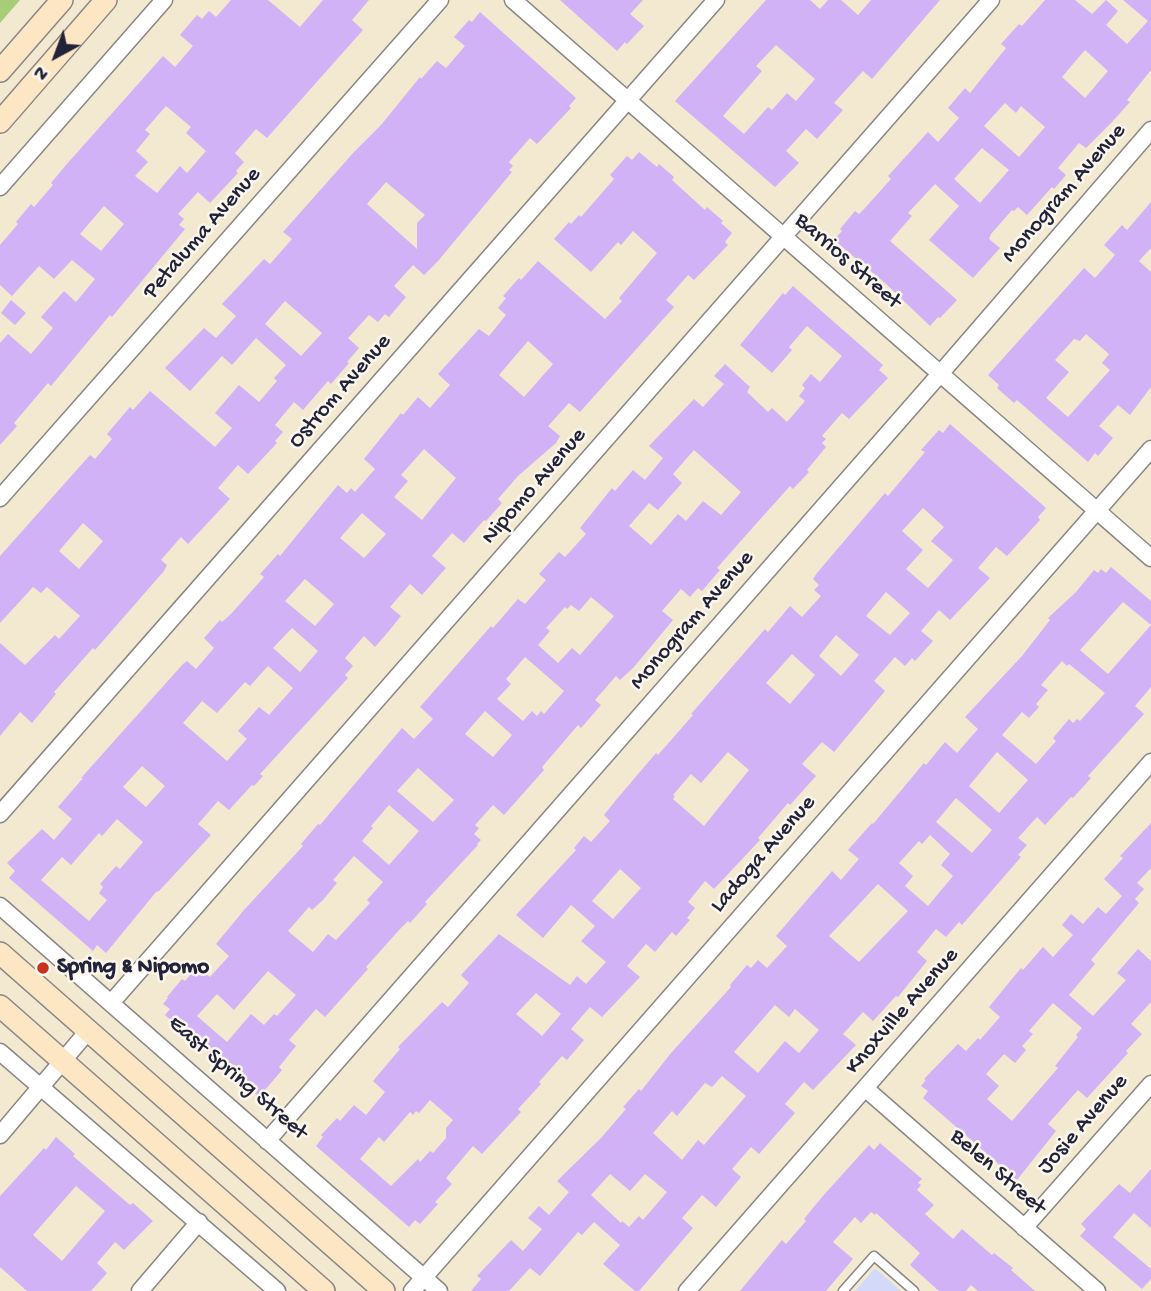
<!DOCTYPE html>
<style>
body{margin:0}
#map{position:relative;width:1151px;height:1291px;overflow:hidden;background:#f2e9d0;font-family:"Gochi Hand",sans-serif}
canvas{display:block}
.north{position:absolute;left:21px;top:21px;width:70px;height:70px;-webkit-text-stroke:5px #fbf7ec;paint-order:stroke;rotate:221deg;font-size:19px;font-weight:700;line-height:28px;text-align:center;color:#22223b}
.north::after{content:'';display:block;margin:auto;width:24px;height:32px;background:#22223b;clip-path:polygon(50% 0,100% 100%,50% 72%,0 100%)}
</style>
<div id="map">
<canvas width="1151" height="1291"></canvas>
<div class="north">N</div>
</div>
<script>
const g = document.querySelector('canvas').getContext('2d');
g.lineJoin = 'round';
function fill(path, color) { g.fillStyle = color; g.fill(path, 'evenodd'); }
const toPath = rows => new Path2D(rows.map(r => 'M' + r).join(''));
function stroke(path, color, width, dash) { g.strokeStyle = color; g.lineWidth = width; g.lineCap = dash ? 'butt' : 'round'; g.setLineDash(dash || []); g.stroke(path); }
function write(font, color, halo, rows, align = 'center') {
  g.font = font + ' "Gochi Hand",sans-serif'; g.lineWidth = 5; g.setLineDash([]); g.textBaseline = 'middle'; g.strokeStyle = halo; g.fillStyle = color; for (const [text, x, y, turn = 0] of rows) {
    g.save(); g.translate(x, y); g.rotate((+turn || 0) * Math.PI / 180); g.textAlign = isNaN(turn) ? turn : align; if (halo) g.strokeText(text, 0, 0); g.fillText(text, 0, 0); g.restore();
  }
}
fill(toPath([
 [875,1268,901,1291,855,1291]
]), '#d2d9f9');
fill(toPath([
 [0,0,20,0,0,23]
]), '#a8cd77');
fill(toPath([
 [231,0,268,0,300,27,323,0,369,0,352,20,363,30,267,138,256,129,235,153,244,162,236,171,238,173,210,203,198,192,178,214,184,219,179,225,185,229,112,317,110,315,51,386,48,383,14,423,17,426,0,445,0,343,8,334,31,354,53,328,41,317,64,291,76,302,95,279,72,260,54,279,39,266,12,296,0,285,0,245,18,224,16,222,31,204,34,207,53,185,51,183,66,165,163,56,175,67,193,46,180,35,197,15,202,19,209,11,216,17],
 [166,106,191,127,186,133,206,151,187,173,180,166,157,193,135,176,148,162,136,151,150,134,145,130],
 [104,206,124,224,101,251,80,234],
 [560,0,643,0,630,14,644,26,627,44,625,42,617,51],
 [766,0,810,0,820,9,828,0,841,0,858,15,871,0,940,0,872,79,863,71,834,103,843,110,817,139,806,129,786,151,799,163,775,187,675,101],
 [776,45,815,79,796,101,787,93,772,110,768,107,744,134,723,116,762,71,756,66],
 [1045,0,1075,0,1092,14,1106,0,1118,11,1106,25,1127,44,1148,21,1123,0,1151,0,1151,70,1127,100,1130,102,1112,122,1086,148,1079,143,1058,168,1066,175,1054,189,1052,187,1027,215,1018,207,1014,211,1012,210,991,234,989,239,1000,248,973,278,929,240,959,206,935,184,908,213,912,216,890,241,957,300,940,318,938,317,930,326,885,283,834,240,842,231,840,229,855,211,859,214,865,208,891,179,888,176,928,132,938,142,959,118,948,108,965,88,970,93,1006,48,1001,44,1019,24,1022,26],
 [1085,50,1108,71,1085,98,1062,77],
 [1005,103,1016,113,1021,106,1045,127,1019,157,984,126],
 [982,148,1009,170,980,203,954,179],
 [480,12,576,98,569,106,571,108,537,144,530,138,509,162,513,166,509,170,512,172,438,261,424,275,413,265,394,286,406,297,389,317,385,314,378,322,369,315,348,338,359,348,347,362,349,363,331,384,328,381,303,410,294,402,275,425,283,432,275,441,277,443,248,474,238,465,218,488,230,499,188,544,181,537,161,560,167,565,164,571,95,650,93,648,54,692,56,694,32,723,20,712,0,736,0,643,25,665,55,635,59,639,80,616,47,587,41,593,33,587,0,623,0,556,90,455,95,459,112,439,107,434,130,407,133,410,150,391,215,447,232,428,215,413,239,385,259,402,277,381,274,378,286,365,256,338,232,365,222,356,190,391,165,368,204,328,216,338,236,316,222,304,264,259,270,264,292,239,283,232,354,152,381,125,420,77,421,79,437,61,446,68,465,46,454,37,469,20,472,22],
 [386,182,425,215,417,223,417,249,367,204],
 [285,301,322,333,301,356,265,324],
 [83,523,103,541,79,569,59,551],
 [639,152,657,167,659,164,674,177,672,180,705,210,707,207,723,221,721,223,732,233,725,242,728,245,694,280,688,275,666,300,674,307,580,412,569,403,548,426,560,436,556,443,518,476,498,499,502,503,486,521,484,520,464,543,452,533,432,556,446,568,422,595,410,584,390,607,401,616,388,632,375,647,364,636,345,658,353,666,345,675,348,678,260,774,263,776,254,786,252,785,229,810,218,801,198,824,211,835,159,891,156,892,106,953,97,945,93,951,9,878,15,871,7,863,42,829,54,840,72,819,58,807,83,778,81,778,183,664,187,661,196,669,214,648,204,638,220,620,222,622,231,614,264,577,260,574,278,554,280,556,338,485,347,493,351,488,355,492,375,469,364,459,401,413,403,415,418,397,430,408,450,385,438,374,479,329,489,336,506,315,498,308,506,298,503,296,519,278,521,280,538,261,605,319,622,301,619,298,657,253,633,231,621,245,618,242,591,272,554,239,569,222,571,224,579,215,581,217,614,179,610,175,627,156,632,160],
 [528,341,553,364,524,397,499,375],
 [424,449,456,478,422,520,394,497,408,481,401,475],
 [362,513,386,534,364,558,340,538],
 [305,579,334,604,315,626,285,601],
 [292,628,318,651,300,672,273,648],
 [268,666,293,688,269,715,259,707,238,731,247,739,227,761,183,723,202,701,217,713,245,682,250,686],
 [142,766,165,786,146,807,123,787],
 [117,819,143,842,120,869,116,866,100,884,103,887,99,893,107,900,89,921,41,880,62,857,71,865,99,833,102,836],
 [1151,202,1151,248,1139,261,1151,272,1151,387,1130,415,1118,405,1099,426,1113,438,1098,456,1095,453,1088,462,1017,400,1014,403,997,388,999,385,988,375,1084,268,1095,278,1115,255,1104,245,1122,225,1127,230],
 [1086,334,1109,354,1102,363,1110,370,1068,417,1046,398,1069,372,1055,360,1074,339,1080,341],
 [793,286,883,365,879,370,888,378,849,419,842,413,822,436,826,439,822,443,826,447,807,470,809,472,793,489,790,486,755,525,717,568,720,570,702,591,698,588,690,597,681,589,662,611,673,620,634,667,620,680,616,676,595,700,601,705,581,728,578,725,542,767,544,770,504,815,493,805,475,825,479,828,474,834,481,840,477,844,478,845,425,902,427,904,410,923,408,921,400,929,366,967,368,969,325,1017,316,1009,289,1040,296,1046,279,1067,282,1070,259,1097,165,1015,170,1009,163,1004,168,998,167,997,182,979,185,981,198,966,210,977,229,956,216,944,244,910,303,846,301,844,318,824,320,825,402,728,414,739,433,719,420,707,491,626,493,628,518,599,525,604,546,580,539,574,559,552,565,557,586,534,580,528,612,488,615,491,633,470,645,480,663,458,649,446,694,399,703,407,724,384,714,376,725,364,750,387,747,392,768,412,772,408,787,422,805,401,799,396,805,388,802,385,811,374,820,382,842,356,829,345,807,326,789,347,792,350,772,373,740,345,783,293,785,295],
 [694,450,741,492,721,515,703,501,686,521,678,514,651,545,629,526,649,503,658,510,682,483,673,474],
 [591,597,614,616,580,655,572,648,558,663,538,645,550,631,546,628,565,607,567,609,571,605,579,611],
 [525,657,564,691,544,714,541,711,537,716,532,711,523,721,497,699,511,684,506,679],
 [485,711,512,735,493,757,465,734],
 [418,768,454,800,433,822,397,791],
 [389,805,419,831,389,865,362,841,373,828,371,826],
 [354,856,383,882,367,900,370,903,336,940,328,934,313,952,288,931,309,907,312,910,323,900,337,883,333,880],
 [268,971,296,995,277,1016,274,1014,264,1025,251,1014,227,1042,197,1016,217,994,234,1010],
 [11,300,26,313,15,325,1,313],
 [950,424,1046,508,1038,517,1040,520,1007,556,996,547,978,568,990,578,950,620,939,610,921,631,933,641,915,661,912,658,905,666,895,657,874,681,885,691,834,752,822,742,802,764,816,776,790,805,788,803,758,838,760,840,714,889,705,881,688,902,695,908,687,918,690,920,676,936,672,932,655,952,646,944,627,966,640,977,602,1017,590,1007,571,1029,584,1040,567,1060,562,1056,539,1082,541,1084,518,1109,521,1112,482,1154,473,1146,446,1178,452,1184,435,1202,438,1204,420,1224,415,1220,409,1227,316,1146,323,1137,321,1135,337,1118,340,1121,354,1105,366,1115,385,1092,373,1081,400,1049,398,1047,442,1002,448,1007,469,983,461,975,499,934,570,985,577,976,586,984,606,962,581,941,595,926,571,905,543,938,516,915,576,850,574,848,584,836,591,842,610,821,604,815,616,800,656,753,658,755,693,715,691,714,765,629,768,632,790,606,802,617,821,596,814,590,819,585,813,579,817,573,885,493,888,496,925,452,921,450,939,430,943,433],
 [923,508,944,527,931,541,953,560,928,588,906,569,923,550,902,531],
 [886,592,910,613,890,635,866,616],
 [836,635,859,655,841,676,819,656],
 [792,654,815,675,790,704,766,683],
 [728,752,749,770,704,826,673,799,675,796,673,795,691,774,701,783],
 [620,869,641,888,613,919,592,901],
 [536,993,561,1014,542,1036,516,1014],
 [430,1100,453,1120,446,1128,446,1138,433,1153,430,1151,420,1162,418,1159,391,1186,360,1159,379,1137,384,1142,410,1112,413,1115,416,1111,419,1113],
 [1111,567,1151,601,1151,687,1135,706,1144,714,1088,776,1091,778,1073,798,1071,797,1045,825,1037,817,1018,838,1027,845,1018,855,1021,857,962,925,959,922,946,937,936,929,917,952,927,961,898,997,896,996,873,1021,863,1012,843,1034,856,1045,813,1090,804,1082,785,1104,795,1113,759,1154,751,1147,732,1169,741,1177,716,1207,702,1195,682,1218,693,1228,639,1291,635,1291,603,1264,620,1245,594,1222,582,1235,578,1232,540,1276,530,1268,509,1291,471,1291,481,1279,477,1276,511,1240,523,1251,542,1229,528,1218,539,1206,549,1215,569,1192,557,1181,601,1138,626,1109,623,1107,639,1089,641,1091,671,1053,731,987,730,985,747,965,751,968,758,960,767,968,787,946,776,936,832,871,841,880,859,859,848,850,872,823,873,824,924,763,926,765,945,742,957,753,978,729,965,717,1022,656,1050,620,1048,618,1076,592,1094,570,1098,573,1101,569,1106,573],
 [1123,602,1151,625,1108,674,1080,650],
 [1062,661,1067,666,1069,664,1105,693,1080,721,1077,719,1073,723,1069,719,1053,738,1056,741,1036,764,1002,735,1022,712,1029,718,1039,707,1036,704,1048,690,1041,685],
 [997,752,1028,780,999,813,969,786],
 [956,798,992,830,972,853,936,822],
 [930,835,950,854,941,865,953,876,928,906,905,886,913,876,899,863,919,841,922,844],
 [878,884,908,911,859,962,829,936],
 [775,1005,789,1017,795,1009,819,1030,799,1053,785,1041,758,1073,734,1052],
 [722,1076,746,1096,704,1145,698,1140,682,1160,653,1133,672,1111,677,1116,705,1083,712,1087],
 [610,1174,630,1191,645,1174,667,1192,643,1220,639,1216,629,1227,622,1221,621,1223,591,1195],
 [1151,823,1151,868,1137,883,1144,889,1135,899,1139,903,1091,960,1095,964,1069,995,1093,1016,1126,980,1117,973,1138,949,1151,961,1151,1002,1131,1024,1142,1034,1126,1051,1128,1053,1087,1098,1078,1090,1048,1124,1056,1131,1017,1180,923,1098,928,1091,921,1086,926,1080,924,1079,958,1044,966,1051,978,1038,980,1040,1000,1017,989,1007,1021,968,1023,970,1043,947,1053,957,1073,935,1062,925,1071,914,1083,924,1098,907,1106,914,1122,896,1104,879,1123,858,1120,856],
 [1053,1003,1082,1028,1076,1035,1078,1037,1055,1066,1058,1068,1012,1121,987,1099,999,1086,986,1074,1004,1054,1015,1063,1026,1050,1022,1046,1033,1034,1029,1031],
 [56,1137,75,1154,73,1156,116,1193,130,1205,133,1203,153,1221,124,1250,115,1242,97,1263,107,1273,91,1291,27,1291,0,1267,0,1196,44,1148,46,1150],
 [76,1186,105,1211,62,1261,33,1235],
 [880,1143,922,1179,918,1183,921,1185,917,1190,934,1205,925,1214,953,1239,962,1229,992,1255,994,1253,1013,1268,1011,1270,1035,1291,978,1291,971,1285,966,1291,939,1291,910,1265,920,1253,876,1213,875,1215,871,1212,861,1223,855,1217,833,1242,853,1259,826,1291,740,1291,782,1240,786,1244,806,1221,804,1219,822,1197,869,1145,874,1150],
 [1151,1169,1151,1228,1134,1213,1113,1237,1151,1269,1151,1279,1142,1289,1080,1236,1086,1229,1081,1224,1119,1184,1130,1193]
]), '#d1b2f6');
const service = toPath([
 [843,1291,874,1256,914,1291]
]);
const minor = toPath([
 [513,0,1151,558],
 [0,187,164,0],
 [0,498,440,0],
 [0,814,716,0],
 [0,906,439,1291],
 [111,1003,991,0],
 [0,1052,277,1291],
 [866,1089,1097,1291],
 [0,1135,88,1031],
 [267,1141,940,374,1151,130],
 [1024,1228,1151,1084],
 [140,1291,199,1222],
 [412,1291,1151,449],
 [687,1291,1151,762]
]);
const secondary = toPath([
 [0,71,62,0],
 [0,122,106,0],
 [0,953,384,1291],
 [0,1006,324,1291]
]);
stroke(service, '#8a8686', 11);
stroke(minor, '#8a8686', 19);
stroke(secondary, '#8a8686', 24);
stroke(service, '#fff', 8);
stroke(minor, '#fff', 16);
stroke(secondary, '#fce6c4', 21);
for (const [x, y, r, color] of [
 [43,968,7,"#c8321e"]
]) { const dot = new Path2D(); dot.arc(x, y, r, 0, 2 * Math.PI); g.fillStyle = color; g.fill(dot); stroke(dot, '#fbf7ec', 2.5); }
write('23px', '#22223b', '#fbf7ec', [
 ["Monogram Avenue",1065,194,-49],
 ["Petaluma Avenue",203,234,-49],
 ["Barrios Street",847,262,41],
 ["Ostrom Avenue",341,392,-49],
 ["Nipomo Avenue",535,487,-49],
 ["Monogram Avenue",693,621,-49],
 ["Ladoga Avenue",764,855,-49],
 ["Knoxville Avenue",903,1012,-49],
 ["East Spring Street",237,1079,41],
 ["Josie Avenue",1084,1125,-49],
 ["Belen Street",997,1173,41]
]);
write('bold 23px', '#22223b', '#fbf7ec', [
 ["Spring & Nipomo",57,968]
], 'left');
</script>
